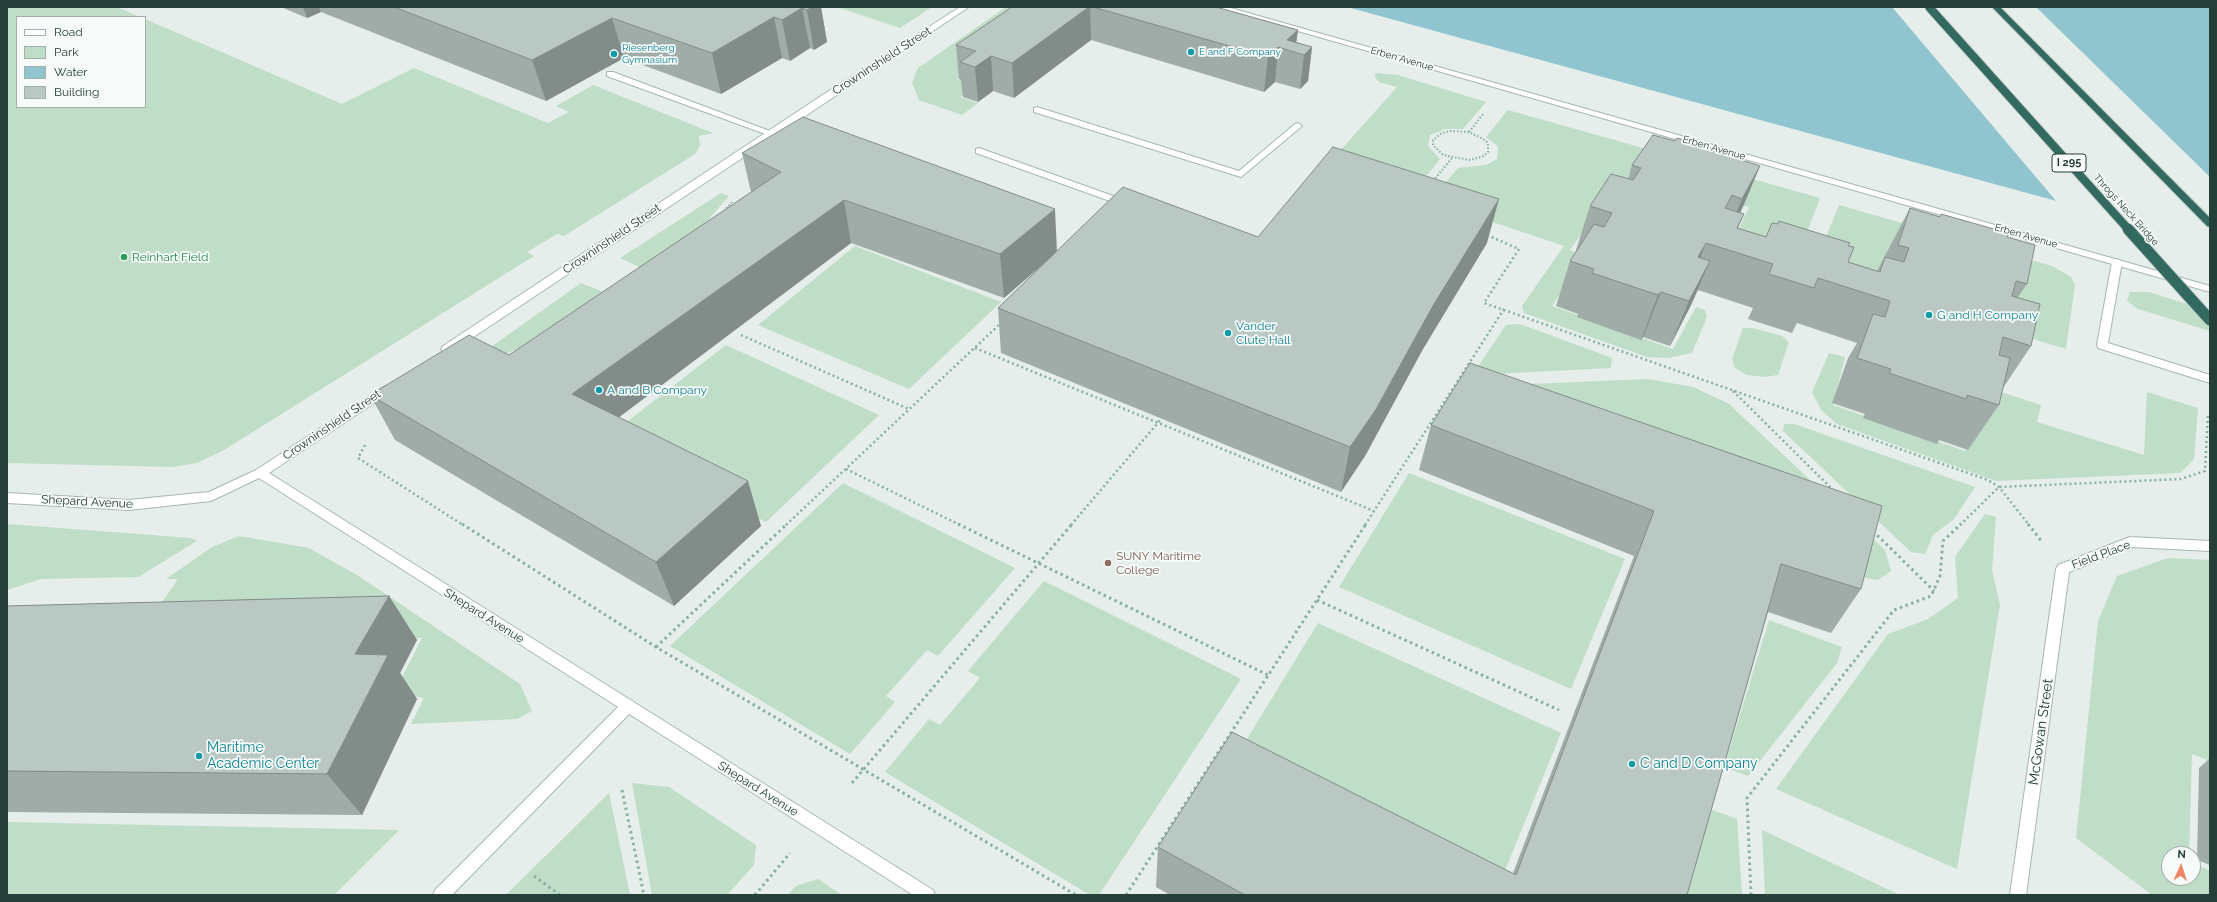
<!DOCTYPE html>
<style>
body{margin:0}
#map{position:relative;width:2217px;height:902px;overflow:hidden;background:#e5eeea;font-family:Raleway,sans-serif}
canvas{display:block}
.frame{position:absolute;inset:0;border:8px solid #253f38;pointer-events:none}
.legend{position:absolute;left:16px;top:16px;width:130px;height:92px;box-sizing:border-box;background:#f6faf8;border:1px solid #a2afab;margin:0;padding:5px 7px;list-style:none;font-size:12px;color:#253f38}
.legend li{display:flex;align-items:center;gap:8px;height:20px}
.legend b{width:20px;border:1px solid #a2afab}
.north{position:absolute;left:2161px;top:846px;width:40px;height:40px;box-sizing:border-box;background:#f6faf8;border:1px solid #a2afab;border-radius:50%;rotate:3deg;font-size:11px;font-weight:700;line-height:16px;text-align:center;color:#253f38}
.north::after{content:'';display:block;margin:auto;width:14px;height:18px;background:#ec8765;clip-path:polygon(50% 0,100% 100%,50% 72%,0 100%)}
</style>
<div id="map">
<canvas width="2217" height="902"></canvas>
<div class="frame"></div>
<ul class="legend">
<li><b style="height:5px;background:#fff"></b>Road</li>
<li><b style="height:11px;background:#bfddc7"></b>Park</li>
<li><b style="height:11px;background:#90c5d0"></b>Water</li>
<li><b style="height:11px;background:#bac8c3"></b>Building</li>
</ul>
<div class="north">N</div>
</div>
<script>
const g = document.querySelector('canvas').getContext('2d');
g.lineJoin = 'round';
function fill(path, color) { g.fillStyle = color; g.fill(path, 'evenodd'); }
const toPath = rows => new Path2D(rows.map(r => 'M' + r).join(''));
function stroke(path, color, width, dash) { g.strokeStyle = color; g.lineWidth = width; g.lineCap = dash ? 'butt' : 'round'; g.setLineDash(dash || []); g.stroke(path); }
function write(font, color, halo, rows, align = 'center') {
  g.font = font + ' Raleway,sans-serif'; g.lineWidth = 3.5; g.setLineDash([]); g.textBaseline = 'middle'; g.strokeStyle = halo; g.fillStyle = color; for (const [text, x, y, turn = 0] of rows) {
    g.save(); g.translate(x, y); g.rotate((+turn || 0) * Math.PI / 180); g.textAlign = isNaN(turn) ? turn : align; if (halo) g.strokeText(text, 0, 0); g.fillText(text, 0, 0); g.restore();
  }
}
fill(toPath([
 [7,7,117,7,140,17,17,17,17,107,145,107,145,19,342,104,414,68,548,123,569,112,556,106,593,85,713,133,699,136,700,146,695,154,564,236,557,234,527,252,534,256,224,450,197,463,173,467,7,463],
 [837,7,932,7,900,28],
 [1006,7,1060,7,957,79,976,86,960,97,978,103,962,115,919,100,912,83,918,68],
 [1375,73,1398,75,1486,102,1463,129,1445,129,1430,135,1428,146,1440,159,1412,194,1321,172,1397,87,1379,82,1375,77],
 [1508,110,1820,198,1803,242,1727,254,1749,207,1641,175,1595,214,1570,250,1586,255,1552,306,1673,349,1696,307,1705,310,1707,317,1692,353,1668,358,1647,357,1524,313,1522,306,1564,246,1430,201,1458,168,1486,165,1497,159,1498,146,1486,137],
 [721,193,729,196,659,276,620,258],
 [1839,205,2052,266,2071,277,2075,285,2066,349,2003,330,1880,306,1823,244],
 [855,246,1001,302,909,389,758,325],
 [581,283,623,300,475,368,467,364],
 [2130,292,2148,292,2210,311,2210,331,2138,309,2127,301],
 [1520,324,1612,358,1611,368,1493,374,1477,368,1506,325],
 [1743,328,1753,328,1782,336,1789,342,1778,375,1765,377,1747,375,1735,368,1732,359],
 [726,345,879,415,766,522,605,439],
 [1829,353,1845,357,1833,405,1965,451,1976,384,2041,405,2037,422,2144,455,2147,392,2198,408,2194,459,2180,473,1996,481,1837,424,1821,410,1812,392],
 [1648,379,1693,387,1729,404,1885,550,1891,571,1878,580,1855,576,1530,384],
 [1784,424,1794,424,1975,487,1954,519,1933,535,1925,554,1911,552,1783,431],
 [1409,473,1625,559,1571,689,1339,587],
 [843,483,1015,568,938,656,927,650,886,696,895,702,850,754,670,646],
 [1985,514,1996,517,1992,570,2000,605,1957,869,1776,789,1888,634,1928,619,1958,598,1955,557],
 [7,524,191,538,197,541,138,577,41,579,7,590],
 [239,536,309,548,357,575,520,684,532,711,517,719,411,724,424,698,394,693,422,638,283,641,141,633,178,579,166,579,212,547],
 [2168,558,2210,560,2210,761,2192,754,2189,854,2169,854,2169,878,2193,878,2193,863,2210,871,2210,895,2152,895,2076,838,2098,621,2117,576],
 [1044,581,1241,679,1099,895,1090,895,885,772,929,719,940,725,980,678,968,671],
 [1769,620,1842,647,1837,663,1748,776,1724,767],
 [1318,623,1561,733,1495,895,1228,770],
 [632,783,669,787,756,845,754,865,727,895,652,895],
 [609,793,630,895,506,895],
 [1712,810,1737,819,1742,895,1684,895],
 [7,822,399,830,334,895,7,895],
 [1762,830,1900,895,1765,895],
 [818,879,842,895,788,895,796,886]
]), '#bfddc7');
fill(toPath([
 [1347,7,2210,7,2210,243]
]), '#90c5d0');
fill(toPath([
 [1345,7,2057,202,1892,7,2036,7,2210,177,2210,245]
]), '#e5eeea');
const lane = toPath([
 [607,72,613,72,775,133,771,136,768,135,607,76,607,72],
 [1037,107,1239,171,1295,124,1298,123,1302,126,1241,177,1034,112,1034,108,1037,107],
 [979,148,1130,202,1132,204,1127,207,1124,206,976,153,976,149,979,148],
 [2117,259,2122,262,2108,343,2210,375,2210,383,2098,348,2097,345,2112,262,2117,259],
 [627,701,632,703,634,707,632,711,452,895,433,895,435,890,622,703,627,701]
]);
const street = toPath([
 [960,7,969,7,451,352,443,352,441,349,443,346,821,96,960,7],
 [1214,7,1227,7,2210,286,2210,292,1214,7],
 [385,386,389,387,391,390,389,393,269,473,933,890,935,895,913,895,259,478,211,501,129,510,7,503,7,493,129,500,209,492,256,470,385,386],
 [2130,537,2210,541,2210,551,2131,547,2069,572,2026,895,2010,895,2056,569,2058,565,2130,537]
]);
const highway = toPath([
 [1992,7,2000,7,2210,218,2210,227,2207,226,1992,7]
]);
stroke(lane, '#a8b6b1', 2);
stroke(street, '#a8b6b1', 2);
stroke(highway, '#c2c9c7', 2);
stroke(toPath([
 [1450,131,1469,132,1483,139,1488,143,1488,152,1484,156,1470,160,1443,155,1433,145,1433,140,1442,133,1450,131],
 [1469,132,1483,114],
 [1433,181,1452,158],
 [724,211,733,201]
]), '#87b0a3', 2, [1.5, 2]);
stroke(toPath([
 [1487,235,1519,249,1484,303,1988,480,1999,487,2029,525],
 [741,335,909,409],
 [975,348,1374,511],
 [1733,391,1832,489],
 [365,445,358,458,463,525],
 [846,469,960,525],
 [786,525,1001,323],
 [1071,525,1162,418],
 [1365,525,1504,309],
 [1960,525,1999,487,2181,479,2205,471,2208,414]
]), '#87b0a3', 2.5, [2, 3]);
stroke(toPath([
 [462,524,656,647,1076,895],
 [958,524,1268,675],
 [2028,524,2043,543],
 [1873,531,1934,591],
 [1317,600,1559,710],
 [656,647,787,524],
 [852,783,1072,524],
 [622,790,644,895],
 [534,876,560,895],
 [755,895,790,853],
 [1126,895,1366,524],
 [1751,895,1747,798,1894,610,1931,596,1940,576,1943,541,1961,524]
]), '#87b0a3', 3, [2.5, 3.5]);
fill(lane, '#fff');
fill(street, '#fff');
fill(highway, '#326a5f');
const highwayBridgeFar1 = toPath([
 [1929,7,2129,230]
]);
const highwayBridge = toPath([
 [2128,229,2210,320]
]);
stroke(highwayBridgeFar1, '#c2c9c7', 10, []);
stroke(highwayBridge, '#c2c9c7', 13, []);
stroke(highwayBridgeFar1, '#326a5f', 8);
stroke(highwayBridge, '#326a5f', 11);
fill(toPath([
 [281,7,821,7,827,42,814,50,810,48,790,61,782,58,721,94,624,58,546,101,321,12,307,18],
 [1012,7,1216,7,1298,30,1296,42,1312,47,1308,81,1300,89,1275,82,1264,92,1091,40,1014,98,993,91,978,102,963,97,961,80,959,79,956,45],
 [1675,141,1736,155,1735,158,1760,166,1740,213,1744,214,1738,228,1766,237,1848,246,1848,262,1877,271,1910,208,2007,237,2027,284,2018,297,2031,346,2003,388,1999,405,1968,450,1939,440,1937,444,1863,418,1865,414,1832,403,1848,358,1857,343,1797,323,1792,333,1748,319,1753,308,1698,290,1691,305,1670,346,1643,337,1641,340,1577,317,1578,314,1556,306,1570,261,1577,250,1576,250,1590,206,1628,179,1632,165],
 [742,153,1057,251,1258,237,1487,243,1423,349,1365,456,1341,492,1001,353,998,308,1043,264,1004,298,851,243,619,417,761,526,674,606,395,440,370,395,509,355,751,192],
 [1431,425,1861,589,1831,633,1768,612,1687,895,1170,895,1156,887,1158,847,1513,873,1634,556,1419,470],
 [389,596,417,640,400,673,417,699,362,815,7,812,7,606],
 [2210,758,2210,865,2197,860,2199,768]
]), '#a0aca8');
fill(toPath([
 [303,7,319,7,321,12,307,18],
 [812,7,821,7,827,42,814,50,807,10],
 [1089,7,1090,7,1091,40,1014,98,1012,63],
 [802,8,810,48,790,61,782,20],
 [774,17,782,58,721,94,712,53],
 [612,18,624,58,546,101,532,60],
 [1298,30,1295,52,1287,40],
 [1278,47,1275,82,1264,92,1268,57],
 [1312,47,1308,81,1300,89,1304,55],
 [991,56,993,91,978,102,975,67],
 [1760,166,1742,209,1724,242,1742,199],
 [1499,199,1487,243,1423,349,1365,456,1341,492,1350,447,1434,304],
 [844,200,851,243,590,439,572,394],
 [1055,209,1057,252,1004,298,1000,254],
 [1706,243,1689,287,1698,257],
 [1710,261,1691,305,1670,346,1689,301],
 [1661,292,1643,337,1641,340,1658,295],
 [748,481,761,526,674,606,656,562],
 [389,596,417,640,400,673,417,699,362,815,327,774,355,654]
]), '#828c88');
const building = toPath([
 [394,7,812,7,807,10,802,8,782,20,774,17,712,53,612,18,532,60,394,7],
 [1012,7,1089,7,1012,63,991,56,975,67,960,62,976,51,956,45,1012,7],
 [1093,7,1216,7,1298,30,1287,40,1312,47,1304,55,1278,47,1268,57,1093,7],
 [803,117,1055,209,1000,254,844,200,572,394,748,481,656,562,370,395,469,335,509,355,781,172,742,153,803,117],
 [1653,135,1675,141,1677,138,1736,155,1735,158,1760,166,1742,199,1732,195,1725,208,1744,214,1737,228,1766,237,1772,223,1778,224,1779,221,1850,243,1848,246,1854,247,1848,262,1880,272,1885,257,1904,262,1909,248,1898,245,1910,208,1940,217,1941,214,2008,233,2007,237,2035,245,2027,284,2016,281,2012,296,2040,304,2031,346,2003,337,1999,355,2010,358,1999,405,1967,395,1966,399,1889,373,1891,369,1857,358,1873,314,1885,317,1890,301,1818,278,1814,288,1769,274,1773,264,1706,243,1698,257,1710,261,1689,301,1661,292,1658,295,1592,273,1594,269,1570,261,1594,224,1604,227,1612,213,1590,206,1611,174,1633,180,1641,168,1632,165,1653,135],
 [1333,147,1499,199,1434,304,1375,411,1350,447,998,308,1123,187,1258,237,1333,147],
 [1470,363,1882,506,1861,589,1781,564,1687,895,1245,895,1158,847,1232,732,1516,875,1654,511,1431,425,1470,363],
 [389,596,355,654,388,655,327,774,7,771,7,606,389,596]
]);
fill(building, '#bac8c3');
stroke(building, '#828c88', 1);
for (const [x, y, r, color] of [
 [1191,52,4,"#0f9aa8"],
 [614,54,4,"#0f9aa8"],
 [124,257,4,"#2e9e5b"],
 [1929,315,4,"#0f9aa8"],
 [1228,333,4,"#0f9aa8"],
 [599,390,4,"#0f9aa8"],
 [1108,563,4,"#8d6e63"],
 [199,756,4,"#0f9aa8"],
 [1632,764,4,"#0f9aa8"]
]) { const dot = new Path2D(); dot.arc(x, y, r, 0, 2 * Math.PI); g.fillStyle = color; g.fill(dot); stroke(dot, '#f6faf8', 1.5); }
write('10px', '#0d838f', '#f6faf8', [
 ["Riesenberg",622,48],
 ["Gymnasium",622,60],
 ["E and F Company",1199,52]
], 'left');
write('10px', '#253f38', '#f6faf8', [
 ["Erben Avenue",1402,59,16],
 ["Erben Avenue",1714,148,16],
 ["Throgs Neck Bridge",2126,210,48],
 ["Erben Avenue",2026,236,16]
]);
for (const [x, y, w] of [
 [2069,163,34]
]) { const box = new Path2D(); box.roundRect(x - w / 2, y - 9, w, 18, 3); g.fillStyle = '#f6faf8'; g.fill(box); stroke(box, '#253f38', 1); }
write('bold 11px', '#253f38', null, [
 ["I 295",2069,163]
]);
write('12px', '#253f38', '#f6faf8', [
 ["Crowninshield Street",882,61,-33],
 ["Crowninshield Street",612,239,-34],
 ["Crowninshield Street",332,425,-34],
 ["Shepard Avenue",87,502,3],
 ["Field Place",2101,555,-20],
 ["Shepard Avenue",484,616,32],
 ["Shepard Avenue",758,789,32]
]);
write('12px', '#27864d', '#f6faf8', [
 ["Reinhart Field",132,257]
], 'left');
write('12px', '#0d838f', '#f6faf8', [
 ["G and H Company",1937,315],
 ["Vander",1236,326],
 ["Clute Hall",1236,340],
 ["A and B Company",607,390]
], 'left');
write('12px', '#785e54', '#f6faf8', [
 ["SUNY Maritime",1116,556],
 ["College",1116,570]
], 'left');
write('14px', '#253f38', '#f6faf8', [
 ["McGowan Street",2041,732,-82]
]);
write('14px', '#0d838f', '#f6faf8', [
 ["Maritime",207,748],
 ["Academic Center",207,764],
 ["C and D Company",1640,764]
], 'left');
</script>
